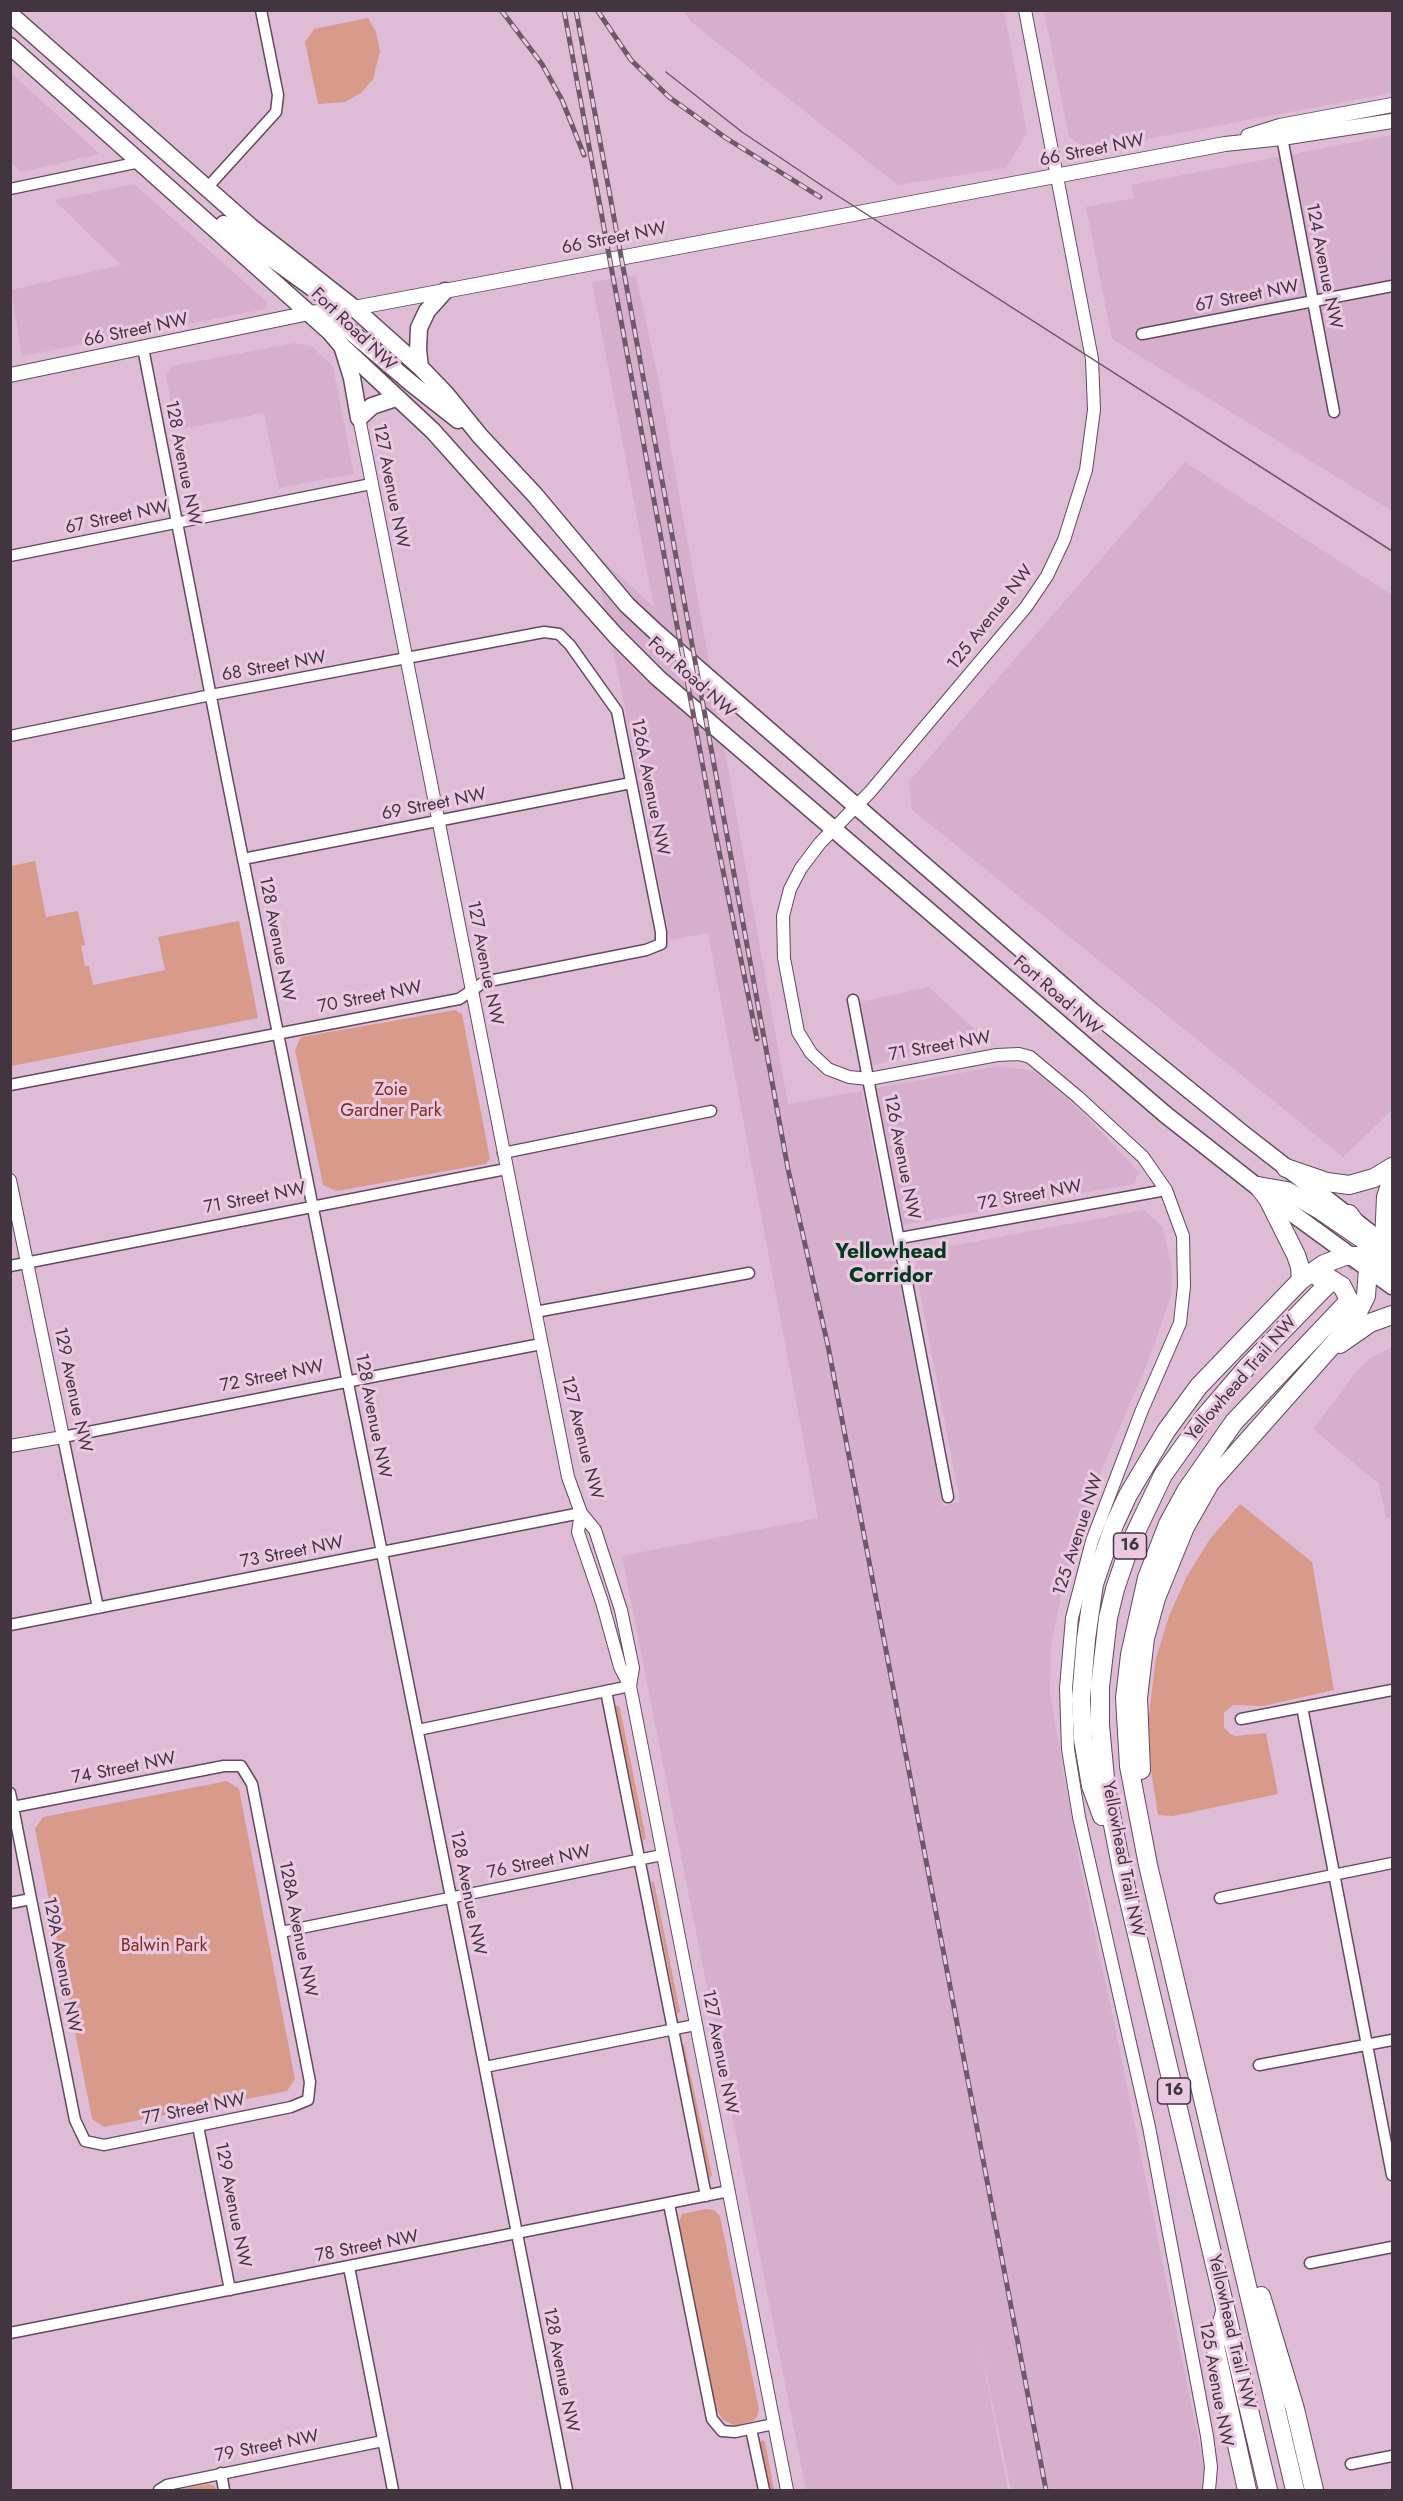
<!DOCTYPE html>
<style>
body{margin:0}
#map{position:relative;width:1403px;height:2501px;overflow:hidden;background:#debcd6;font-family:Jost,sans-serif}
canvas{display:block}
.frame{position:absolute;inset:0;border:12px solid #42353f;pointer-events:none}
</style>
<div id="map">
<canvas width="1403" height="2501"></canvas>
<div class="frame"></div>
</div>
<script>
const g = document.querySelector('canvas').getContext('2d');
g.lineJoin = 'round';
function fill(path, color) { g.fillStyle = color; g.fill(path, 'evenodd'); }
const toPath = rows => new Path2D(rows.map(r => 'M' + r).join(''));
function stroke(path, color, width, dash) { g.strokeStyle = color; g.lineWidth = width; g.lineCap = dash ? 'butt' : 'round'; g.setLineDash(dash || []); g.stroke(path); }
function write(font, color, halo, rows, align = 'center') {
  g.font = font + ' Jost,sans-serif'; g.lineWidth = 6; g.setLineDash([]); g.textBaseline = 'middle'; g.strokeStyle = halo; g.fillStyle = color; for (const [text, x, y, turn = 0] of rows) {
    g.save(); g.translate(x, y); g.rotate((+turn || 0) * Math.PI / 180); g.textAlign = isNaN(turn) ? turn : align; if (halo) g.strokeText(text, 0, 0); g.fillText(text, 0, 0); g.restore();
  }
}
fill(toPath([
 [683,11,1004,11,1027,133,1006,168,898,185,690,21],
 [1044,11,1392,11,1392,93,1088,150,1069,137],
 [10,73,11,73,100,154,21,172,11,162],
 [1392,135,1392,511,1112,339,1086,207,1134,198,1131,185],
 [134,184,267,302,266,309,22,356,11,290,121,265,54,200],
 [636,275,659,382,788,1104,862,1091,943,1506,960,1502,915,1267,918,1252,1144,1210,1163,1227,1172,1269,1171,1296,1148,1362,1095,1485,1061,1596,1051,1646,1050,1693,1080,1866,1111,2008,1200,2447,1204,2470,1201,2490,1011,2490,979,2341,1008,2490,806,2490,622,1556,818,1518,708,933,670,940,624,703,605,616,595,553,654,607,592,282],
 [295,343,312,347,333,366,354,474,279,488,264,413,176,430,166,375,172,366],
 [1185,462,1392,595,1392,1110,1343,1157,912,810,909,781],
 [929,987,986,1040,872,1065,860,1002],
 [999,1066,1036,1071,1080,1110,1139,1172,1134,1184,903,1225,877,1088],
 [1392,1347,1392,1517,1386,1518,1379,1484,1313,1429,1356,1372,1369,1359]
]), '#d6afcd');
fill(toPath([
 [368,18,376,32,380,51,373,79,361,93,345,102,318,104,305,42,314,29],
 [35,861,46,917,78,911,85,945,81,946,85,966,89,966,93,985,165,970,158,937,239,921,258,1018,11,1066,11,866],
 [455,1010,462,1014,490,1159,485,1164,337,1191,323,1185,295,1050,301,1037],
 [1240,1504,1312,1562,1334,1690,1263,1706,1233,1705,1224,1713,1224,1727,1230,1734,1235,1736,1266,1733,1278,1794,1173,1816,1158,1815,1150,1764,1148,1722,1156,1658,1169,1616,1187,1576,1210,1539],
 [617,1705,620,1708,646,1838,643,1841,615,1708],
 [227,1781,239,1789,295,2079,287,2091,104,2127,92,2119,35,1829,43,1817],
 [651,1881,654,1882,680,2012,677,2014],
 [684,2044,712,2175,709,2178,682,2047],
 [706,2209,714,2210,720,2216,759,2410,757,2417,753,2421,736,2426,723,2420,715,2407,679,2222,682,2214],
 [762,2440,765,2442,774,2490,769,2490,760,2443],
 [208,2484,214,2486,217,2490,177,2490]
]), '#d79a8b');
stroke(toPath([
 [1327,1285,1359,1249]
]), '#bfa1b8', 18, [18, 9]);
const minor = toPath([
 [1281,132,1334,412],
 [10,189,140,162],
 [206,189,276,112,278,95,261,10],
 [1142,334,1392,286],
 [143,348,227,779,468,1982,567,2490],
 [10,556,371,484],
 [10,736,211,695,544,632,559,634,570,645,617,711,661,932,661,944,646,950,484,982,459,999,10,1085],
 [243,859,631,783],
 [853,1000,948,1497],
 [503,1153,711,1111],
 [900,1238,1166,1190],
 [10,1266,506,1169],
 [535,1312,749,1273],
 [98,1608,63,1437,541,1344],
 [10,1625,581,1513],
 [606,1691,706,2196],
 [1302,1707,1392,2175],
 [1241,1719,1392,1690],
 [418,1730,630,1686],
 [10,1793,13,1807,31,1899,75,2120,85,2141,104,2145,291,2107,308,2100,310,2082,252,1784,241,1766,224,1766,13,1807],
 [1220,1898,1392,1863],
 [10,1903,31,1899],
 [281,1932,662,1855],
 [1259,2065,1392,2040],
 [485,2067,695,2025],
 [198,2126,230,2290],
 [669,2204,712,2419,722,2431,735,2432,774,2424],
 [1310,2263,1392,2247],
 [349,2267,393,2490],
 [10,2333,729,2191],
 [751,2429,764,2490],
 [1351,2464,1392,2456],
 [221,2473,224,2490],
 [159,2490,167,2485,383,2441]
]);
const tertiary = toPath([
 [1025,10,1092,359,1094,410,1086,470,1064,540,1047,576,1026,607,870,792,820,843,801,868,790,889,783,916,784,958,798,1032,811,1053,828,1069,849,1077,869,1079,997,1055,1019,1054,1030,1057,1078,1097,1143,1157,1166,1190,1183,1236,1184,1286,1180,1323,1142,1410,1092,1541,1072,1618,1066,1688,1068,1749,1079,1817,1149,2127,1207,2436,1211,2467,1209,2490],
 [359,418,568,1477,581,1513,595,1530,621,1610,633,1668,630,1686],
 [10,1180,63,1437,10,1446],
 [581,1513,578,1532,602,1602,620,1667,630,1686,787,2490]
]);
const secondary = toPath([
 [1248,136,1280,126,1392,105],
 [10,375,309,313,354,308,1225,144,1282,138,1392,121]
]);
const primary = toPath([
 [10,14,251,227,354,308,420,367,446,394,480,436,535,495,627,605,657,633,1092,1011,1242,1133,1391,1249],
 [10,46,330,332,342,346,433,431,616,636,658,678,1166,1115,1274,1200,1392,1286],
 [224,224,318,292],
 [316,315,345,327,411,383,458,420],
 [343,349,352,378,359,418],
 [420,367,418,350,419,328,427,311,445,291],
 [359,418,372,406,396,398]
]);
const motorway = toPath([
 [1286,1168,1327,1182,1349,1185,1374,1178,1392,1167],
 [1392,1179,1386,1197,1384,1242,1386,1259,1392,1275],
 [1258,1186,1287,1191,1320,1210,1367,1242,1384,1248,1392,1247],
 [1258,1186,1268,1199,1296,1255,1300,1267,1301,1280],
 [1318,1277,1329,1278,1342,1286,1352,1306,1351,1314],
 [1340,1344,1370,1323,1392,1315],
 [1141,1770,1138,1698,1145,1638,1156,1598,1185,1527,1210,1483,1344,1332,1359,1310,1366,1296,1369,1255,1363,1233,1349,1214],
 [1102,1816,1091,1786,1083,1739,1081,1699,1086,1639,1094,1584,1114,1525,1128,1495,1166,1431,1199,1386,1301,1280,1324,1264,1345,1256,1374,1256,1392,1261],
 [1261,2296,1295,2409,1314,2490],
 [1225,2312,1215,2346,1247,2490],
 [1268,2490,1122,1871,1106,1789,1100,1725,1100,1687,1108,1618,1115,1589,1131,1542,1163,1475,1205,1416,1247,1367,1327,1285],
 [1295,2490,1148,1865,1129,1766,1125,1698,1130,1655,1147,1578,1168,1524,1186,1491,1234,1422,1345,1305]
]);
stroke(minor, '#65485f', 13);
stroke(tertiary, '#65485f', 14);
stroke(secondary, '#65485f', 16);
stroke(primary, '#65485f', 19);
stroke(motorway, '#65485f', 20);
stroke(minor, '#fff', 10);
stroke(tertiary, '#fff', 12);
stroke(secondary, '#fff', 14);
stroke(primary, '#fff', 16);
stroke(motorway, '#fff', 18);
stroke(toPath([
 [666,72,742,132,824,187,1392,551]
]), '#6c5a68', 1.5);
const rail = toPath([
 [501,10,542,64,562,100,584,155],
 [564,10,712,816,757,1039],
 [576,10,788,1169,828,1346,1046,2490],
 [597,10,631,60,669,97,726,138,820,197]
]);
stroke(rail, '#6c5a68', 5);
stroke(rail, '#ebc9e3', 3, [9]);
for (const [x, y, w] of [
 [1130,1546,33],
 [1174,2091,33]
]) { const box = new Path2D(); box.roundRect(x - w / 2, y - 13, w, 26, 4.5); g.fillStyle = '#ebc9e3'; g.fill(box); stroke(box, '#42353f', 1.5); }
write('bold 16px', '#42353f', null, [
 ["16",1130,1546],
 ["16",1174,2091]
]);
write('18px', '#42353f', '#ebc9e3', [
 ["66 Street NW",1092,151,-11],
 ["66 Street NW",614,239,-11],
 ["124 Avenue NW",1323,266,79],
 ["67 Street NW",1247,297,-11],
 ["Fort Road NW",353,330,44],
 ["66 Street NW",136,331,-12],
 ["128 Avenue NW",182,463,79],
 ["127 Avenue NW",390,486,79],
 ["67 Street NW",117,518,-12],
 ["125 Avenue NW",991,618,-52],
 ["68 Street NW",274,667,-10],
 ["Fort Road NW",691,678,42],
 ["126A Avenue NW",649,787,79],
 ["69 Street NW",434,805,-11],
 ["128 Avenue NW",276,939,79],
 ["127 Avenue NW",484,963,79],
 ["Fort Road NW",1057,996,41],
 ["70 Street NW",370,998,-11],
 ["71 Street NW",940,1047,-10],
 ["126 Avenue NW",901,1157,79],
 ["72 Street NW",1030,1196,-10],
 ["71 Street NW",255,1199,-11],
 ["72 Street NW",272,1377,-11],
 ["Yellowhead Trail NW",1242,1379,-49],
 ["129 Avenue NW",72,1390,78],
 ["128 Avenue NW",372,1416,79],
 ["127 Avenue NW",581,1438,76],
 ["125 Avenue NW",1079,1535,-72],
 ["73 Street NW",292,1553,-11],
 ["74 Street NW",124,1769,-11],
 ["Yellowhead Trail NW",1122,1859,79],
 ["76 Street NW",539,1863,-12],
 ["128 Avenue NW",467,1893,79],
 ["128A Avenue NW",297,1929,79],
 ["129A Avenue NW",61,1965,79],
 ["127 Avenue NW",719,2052,79],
 ["77 Street NW",194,2110,-11],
 ["129 Avenue NW",232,2205,79],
 ["78 Street NW",367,2247,-11],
 ["Yellowhead Trail NW",1231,2332,77],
 ["128 Avenue NW",560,2370,79],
 ["125 Avenue NW",1215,2384,80],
 ["79 Street NW",267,2447,-11]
]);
write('18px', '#812e1c', '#ebc9e3', [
 ["Zoie",391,1091],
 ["Gardner Park",391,1112],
 ["Balwin Park",164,1947]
]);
write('bold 21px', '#003b1c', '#ebc9e3', [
 ["Yellowhead",891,1253],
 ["Corridor",891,1277]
]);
</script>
